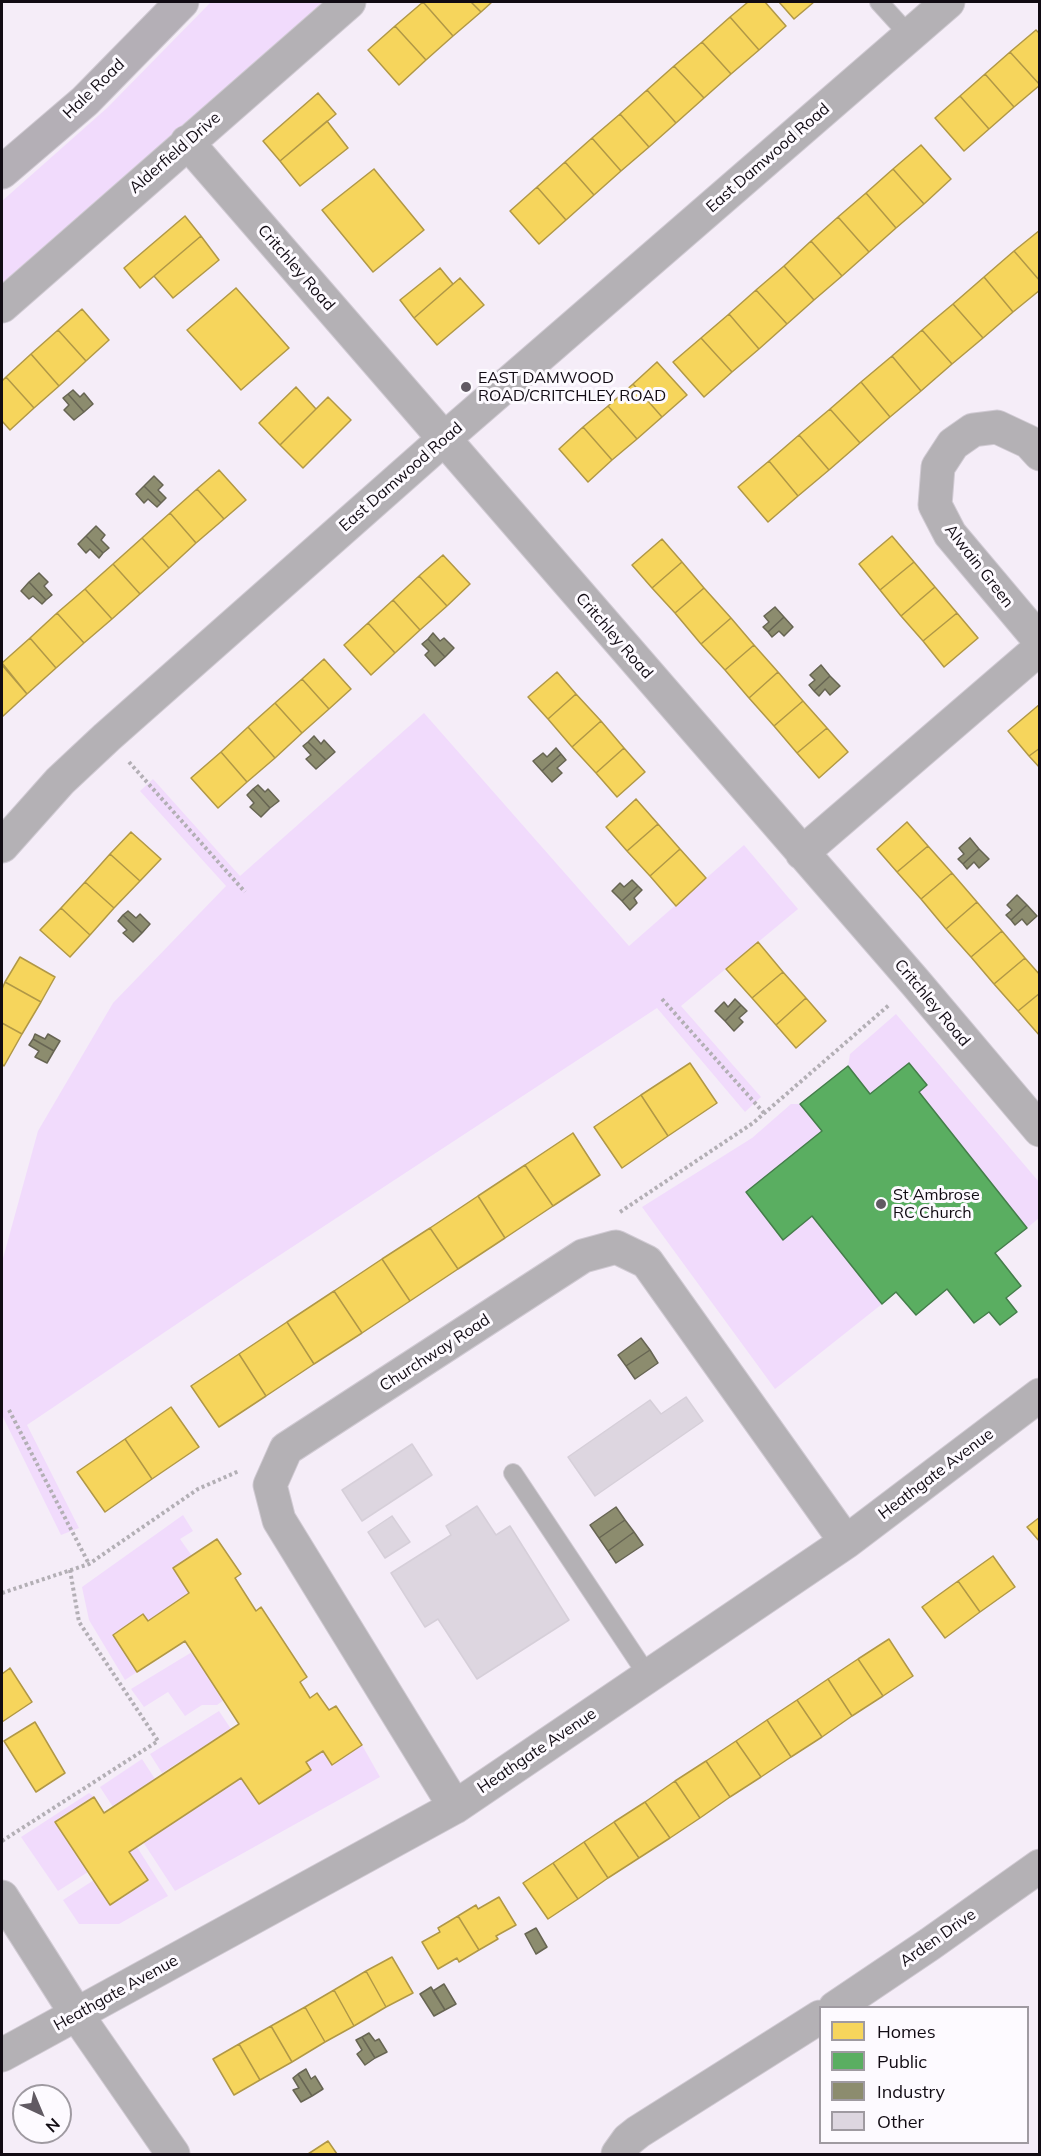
<!DOCTYPE html>
<style>
body{margin:0}
#map{position:relative;width:1041px;height:2156px;overflow:hidden;background:#f5edf8;font-family:Mulish,sans-serif}
canvas{display:block}
.frame{position:absolute;inset:0;border:3px solid #110b13;pointer-events:none}
.legend{position:absolute;left:819px;top:2006px;width:210px;height:138px;box-sizing:border-box;background:#fdfaff;border:2px solid #9f9aa1;margin:0;padding:8px 10px;list-style:none;font-size:18px;color:#110b13}
.legend li{display:flex;align-items:center;gap:12px;height:30px}
.legend b{width:30px;border:2px solid #9f9aa1}
.north{position:absolute;left:12px;top:2084px;width:60px;height:60px;box-sizing:border-box;background:#fdfaff;border:2px solid #9f9aa1;border-radius:50%;rotate:136deg;font-size:16px;font-weight:700;line-height:24px;text-align:center;color:#110b13}
.north::after{content:'';display:block;margin:auto;width:21px;height:27px;background:#615a63;clip-path:polygon(50% 0,100% 100%,50% 72%,0 100%)}
</style>
<div id="map">
<canvas width="1041" height="2156"></canvas>
<div class="frame"></div>
<ul class="legend">
<li><b style="height:16px;background:#f6d55c"></b>Homes</li>
<li><b style="height:16px;background:#5aae61"></b>Public</li>
<li><b style="height:16px;background:#8c8c6e"></b>Industry</li>
<li><b style="height:16px;background:#ddd6e0"></b>Other</li>
</ul>
<div class="north">N</div>
</div>
<script>
const g = document.querySelector('canvas').getContext('2d');
g.lineJoin = 'round';
function fill(path, color) { g.fillStyle = color; g.fill(path, 'evenodd'); }
const toPath = rows => new Path2D(rows.map(r => 'M' + r).join(''));
function stroke(path, color, width, dash) { g.strokeStyle = color; g.lineWidth = width; g.lineCap = dash ? 'butt' : 'round'; g.setLineDash(dash || []); g.stroke(path); }
function write(font, color, halo, rows, align = 'center') {
  g.font = font + ' Mulish,sans-serif'; g.lineWidth = 6; g.setLineDash([]); g.textBaseline = 'middle'; g.strokeStyle = halo; g.fillStyle = color; for (const [text, x, y, turn = 0] of rows) {
    g.save(); g.translate(x, y); g.rotate((+turn || 0) * Math.PI / 180); g.textAlign = isNaN(turn) ? turn : align; if (halo) g.strokeText(text, 0, 0); g.fillText(text, 0, 0); g.restore();
  }
}
fill(toPath([
 [211,2,323,2,2,286,2,201,107,108],
 [424,713,629,946,744,845,798,909,681,1006,761,1097,745,1112,657,1008,251,1274,27,1425,79,1528,61,1535,2,1415,2,1262,38,1131,113,1003,226,886,140,791,153,779,240,876],
 [896,1014,1039,1182,1039,1218,1027,1228,919,1092,926,1085,910,1064,870,1094,848,1066,850,1054],
 [791,1104,800,1104,822,1131,746,1193,783,1239,812,1216,882,1304,775,1389,642,1207,752,1138],
 [183,1515,193,1531,180,1539,192,1556,189,1593,148,1621,143,1615,113,1635,137,1672,125,1680,89,1620,82,1587],
 [192,1652,224,1700,217,1705,202,1705,185,1716,168,1692,144,1707,131,1689],
 [219,1711,231,1729,162,1773,150,1754],
 [362,1745,380,1777,175,1891,143,1842,241,1778,259,1804,311,1770,306,1762,323,1751],
 [142,1759,155,1779,113,1807,100,1787],
 [89,1793,94,1797,56,1822,88,1872,58,1891,21,1837],
 [137,1847,168,1896,119,1924,79,1924,63,1900,94,1880,110,1905,148,1881,129,1852]
]), '#f1dbfc');
const homes = toPath([
 [423,2,471,2,481,12,453,36,423,2],
 [423,2,453,36,426,60,395,26,423,2],
 [471,2,492,2,481,12,471,2],
 [748,2,765,2,786,26,759,50,730,17,748,2],
 [779,2,814,2,794,19,779,2],
 [730,17,759,50,731,74,702,42,730,17],
 [395,26,426,60,399,85,368,50,395,26],
 [1036,30,1040,34,1040,85,1010,52,1036,30],
 [702,42,731,74,704,98,674,66,702,42],
 [1010,52,1040,85,1014,107,985,74,1010,52],
 [674,66,704,98,676,123,647,90,674,66],
 [985,74,1014,107,989,129,960,96,985,74],
 [647,90,676,123,649,147,620,114,647,90],
 [318,93,336,114,280,161,263,141,318,93],
 [960,96,989,129,964,151,935,118,960,96],
 [620,114,649,147,621,171,592,138,620,114],
 [327,121,348,148,300,186,280,161,327,121],
 [592,138,621,171,594,195,565,162,592,138],
 [921,145,951,179,924,204,893,169,921,145],
 [565,162,594,195,566,220,537,187,565,162],
 [374,169,424,230,373,272,322,210,374,169],
 [893,169,924,204,896,228,866,193,893,169],
 [537,187,566,220,539,244,510,211,537,187],
 [866,193,896,228,869,252,838,217,866,193],
 [185,216,201,236,140,288,124,268,185,216],
 [838,217,869,252,842,276,811,241,838,217],
 [1040,230,1040,281,1014,251,1040,230],
 [201,236,219,260,173,298,154,276,201,236],
 [811,241,842,276,814,300,784,266,811,241],
 [1014,251,1040,281,1040,290,1013,312,984,277,1014,251],
 [784,266,814,300,787,324,756,290,784,266],
 [440,268,453,284,414,318,400,300,440,268],
 [984,277,1013,312,983,338,953,304,984,277],
 [460,278,484,305,437,345,414,318,460,278],
 [236,288,289,348,241,390,187,330,236,288],
 [756,290,787,324,759,349,729,314,756,290],
 [953,304,983,338,952,364,922,330,953,304],
 [82,309,109,340,86,361,58,330,82,309],
 [729,314,759,349,732,372,701,338,729,314],
 [58,330,86,361,59,386,31,354,58,330],
 [922,330,952,364,921,391,892,356,922,330],
 [701,338,732,372,704,397,673,362,701,338],
 [31,354,59,386,34,408,6,377,31,354],
 [892,356,921,391,890,417,861,382,892,356],
 [657,362,687,395,662,417,633,384,657,362],
 [6,377,34,408,10,430,2,421,2,381,6,377],
 [861,382,890,417,860,443,830,409,861,382],
 [633,384,662,417,637,439,608,406,633,384],
 [296,387,316,409,280,445,259,423,296,387],
 [328,397,351,420,303,468,280,445,328,397],
 [608,406,637,439,612,460,583,427,608,406],
 [830,409,860,443,829,470,799,435,830,409],
 [583,427,612,460,588,482,559,449,583,427],
 [799,435,829,470,798,496,769,461,799,435],
 [769,461,798,496,768,522,738,487,769,461],
 [219,470,246,500,224,519,197,489,219,470],
 [197,489,224,519,196,543,170,513,197,489],
 [170,513,196,543,169,568,142,538,170,513],
 [892,536,914,562,880,590,859,564,892,536],
 [142,538,169,568,140,594,113,564,142,538],
 [662,539,682,562,652,588,632,565,662,539],
 [443,555,470,584,447,606,419,576,443,555],
 [682,562,704,588,675,613,652,588,682,562],
 [914,562,935,587,901,616,880,590,914,562],
 [113,564,140,594,112,619,85,589,113,564],
 [419,576,447,606,420,630,393,600,419,576],
 [935,587,957,613,923,641,901,616,935,587],
 [704,588,731,618,701,644,675,613,704,588],
 [85,589,112,619,84,643,57,613,85,589],
 [393,600,420,630,395,653,368,623,393,600],
 [57,613,84,643,56,668,30,638,57,613],
 [957,613,978,638,944,667,923,641,957,613],
 [731,618,754,645,725,670,701,644,731,618],
 [368,623,395,653,371,675,344,645,368,623],
 [30,638,56,668,27,694,2,663,30,638],
 [754,645,778,672,749,698,725,670,754,645],
 [324,659,351,689,329,709,302,679,324,659],
 [2,665,27,694,2,717,2,665],
 [557,672,576,694,548,719,528,697,557,672],
 [778,672,803,701,774,726,749,698,778,672],
 [302,679,329,709,302,733,275,703,302,679],
 [576,694,601,721,572,747,548,719,576,694],
 [803,701,827,728,797,753,774,726,803,701],
 [275,703,302,733,275,758,248,727,275,703],
 [1040,704,1040,748,1029,756,1008,731,1040,704],
 [601,721,624,748,596,773,572,747,601,721],
 [248,727,275,758,247,782,221,752,248,727],
 [827,728,848,752,819,778,797,753,827,728],
 [624,748,645,772,617,797,596,773,624,748],
 [1040,748,1040,768,1029,756,1040,748],
 [221,752,247,782,218,808,191,778,221,752],
 [636,799,658,824,627,851,606,827,636,799],
 [907,822,928,846,897,872,877,849,907,822],
 [658,824,680,849,650,876,627,851,658,824],
 [131,832,161,859,140,881,110,854,131,832],
 [928,846,952,873,921,899,897,872,928,846],
 [680,849,706,878,676,906,650,876,680,849],
 [110,854,140,881,114,908,85,882,110,854],
 [952,873,977,902,946,929,921,899,952,873],
 [85,882,114,908,90,935,61,908,85,882],
 [977,902,1002,931,971,957,946,929,977,902],
 [61,908,90,935,70,957,40,930,61,908],
 [1002,931,1025,958,994,984,971,957,1002,931],
 [758,942,783,972,752,998,726,969,758,942],
 [20,957,55,977,41,1002,5,982,20,957],
 [1025,958,1040,975,1040,993,1018,1011,994,984,1025,958],
 [783,972,806,998,776,1025,752,998,783,972],
 [5,982,41,1002,22,1034,2,1023,2,989,5,982],
 [1040,993,1040,1036,1018,1011,1040,993],
 [806,998,826,1021,796,1048,776,1025,806,998],
 [2,1023,22,1034,4,1066,2,1064,2,1023],
 [690,1063,717,1103,668,1136,641,1095,690,1063],
 [641,1095,668,1136,622,1168,594,1127,641,1095],
 [573,1133,600,1175,553,1206,525,1165,573,1133],
 [525,1165,553,1206,505,1238,478,1196,525,1165],
 [478,1196,505,1238,458,1269,430,1228,478,1196],
 [430,1228,458,1269,410,1301,382,1259,430,1228],
 [382,1259,410,1301,362,1333,334,1291,382,1259],
 [334,1291,362,1333,314,1364,287,1322,334,1291],
 [287,1322,314,1364,266,1396,239,1354,287,1322],
 [239,1354,266,1396,219,1427,191,1386,239,1354],
 [171,1407,199,1447,152,1479,125,1439,171,1407],
 [125,1439,152,1479,105,1512,77,1472,125,1439],
 [1040,1517,1040,1542,1027,1527,1040,1517],
 [217,1539,241,1574,235,1578,256,1611,261,1607,307,1677,300,1682,310,1698,317,1693,329,1710,336,1706,362,1745,332,1765,323,1751,306,1762,311,1770,259,1804,241,1778,129,1852,148,1880,110,1905,55,1822,94,1797,104,1813,239,1724,185,1641,137,1672,113,1635,143,1614,148,1621,189,1593,173,1568,217,1539],
 [993,1556,1015,1587,980,1612,958,1581,993,1556],
 [958,1581,980,1612,945,1638,922,1607,958,1581],
 [889,1639,913,1676,883,1696,858,1659,889,1639],
 [858,1659,883,1696,852,1716,828,1679,858,1659],
 [10,1668,32,1702,2,1722,2,1674,10,1668],
 [828,1679,852,1716,822,1737,797,1700,828,1679],
 [797,1700,822,1737,791,1757,767,1720,797,1700],
 [767,1720,791,1757,761,1777,736,1741,767,1720],
 [35,1722,65,1773,36,1792,4,1741,35,1722],
 [736,1741,761,1777,730,1797,706,1761,736,1741],
 [706,1761,730,1797,700,1818,675,1781,706,1761],
 [675,1781,700,1818,670,1838,645,1802,675,1781],
 [645,1802,670,1838,639,1858,614,1822,645,1802],
 [614,1822,639,1858,608,1878,584,1842,614,1822],
 [584,1842,608,1878,578,1899,553,1863,584,1842],
 [553,1863,578,1899,548,1919,523,1883,553,1863],
 [499,1897,516,1925,496,1936,498,1939,479,1950,458,1916,476,1905,478,1909,499,1897],
 [458,1916,479,1950,459,1962,457,1958,438,1969,422,1942,440,1932,438,1928,458,1916],
 [392,1957,413,1993,386,2007,366,1971,392,1957],
 [366,1971,386,2007,354,2026,334,1990,366,1971],
 [334,1990,354,2026,325,2042,305,2007,334,1990],
 [305,2007,325,2042,292,2062,271,2026,305,2007],
 [271,2026,292,2062,260,2080,239,2044,271,2026],
 [239,2044,260,2080,234,2095,213,2059,239,2044],
 [328,2141,337,2154,308,2154,328,2141]
]);
fill(homes, '#f6d55c');
stroke(homes, '#b19846', 1.5);
const public = toPath([
 [909,1063,927,1085,919,1092,1027,1228,995,1253,1021,1286,1006,1298,1017,1312,1000,1325,989,1312,974,1323,947,1289,916,1315,896,1292,882,1304,812,1216,783,1240,746,1192,822,1131,800,1104,848,1066,870,1094,909,1063]
]);
fill(public, '#5aae61');
stroke(public, '#447d4a', 1.5);
const industry = toPath([
 [73,390,80,397,84,393,93,404,84,412,68,394,73,390],
 [68,394,84,412,74,420,64,410,69,405,63,398,68,394],
 [154,476,163,485,158,490,166,498,161,503,144,486,154,476],
 [144,486,161,503,157,507,148,499,144,503,136,494,144,486],
 [96,526,105,535,101,540,109,548,103,553,86,536,96,526],
 [86,536,103,553,99,558,90,549,86,553,78,544,86,536],
 [39,573,48,582,44,586,52,595,46,600,29,582,39,573],
 [29,582,46,600,42,604,33,596,29,599,21,591,29,582],
 [775,607,784,617,768,632,763,627,769,622,764,616,775,607],
 [784,617,793,627,784,636,779,631,772,637,768,632,784,617],
 [433,633,440,641,444,638,454,648,445,657,428,639,433,633],
 [428,639,445,657,435,666,425,655,429,651,422,644,428,639],
 [821,665,830,676,814,691,809,685,815,680,810,675,821,665],
 [830,676,840,686,830,695,825,689,819,696,814,691,830,676],
 [314,736,321,744,324,740,335,752,326,760,308,742,314,736],
 [308,742,326,760,316,769,306,759,311,755,303,746,308,742],
 [556,748,561,754,542,771,533,761,543,753,547,757,556,748],
 [561,754,566,760,557,768,562,773,552,782,542,771,561,754],
 [258,785,265,792,268,789,279,801,270,808,253,789,258,785],
 [253,789,270,808,261,817,250,807,254,803,247,795,253,789],
 [970,838,979,849,963,864,958,859,964,854,959,848,970,838],
 [979,849,989,859,979,868,974,862,967,869,963,864,979,849],
 [632,880,638,886,622,901,612,891,620,883,624,887,632,880],
 [638,886,642,890,634,898,637,903,630,910,622,901,638,886],
 [1017,895,1027,905,1011,920,1006,915,1012,910,1007,905,1017,895],
 [1027,905,1037,916,1027,925,1022,919,1015,925,1011,920,1027,905],
 [128,911,136,918,140,914,150,924,142,933,123,915,128,911],
 [123,915,142,933,133,942,123,933,127,930,118,921,123,915],
 [735,999,741,1005,725,1021,715,1011,724,1002,728,1007,735,999],
 [741,1005,747,1011,739,1018,743,1022,734,1031,725,1021,741,1005],
 [35,1034,45,1039,48,1034,60,1041,54,1051,33,1039,35,1034],
 [33,1039,54,1051,47,1063,35,1057,39,1051,29,1045,33,1039],
 [641,1338,650,1350,626,1366,618,1355,641,1338],
 [650,1350,658,1363,635,1379,626,1366,650,1350],
 [616,1507,625,1520,599,1538,590,1525,616,1507],
 [625,1520,634,1532,608,1551,599,1538,625,1520],
 [634,1532,643,1545,616,1563,608,1551,634,1532],
 [536,1928,547,1947,536,1954,525,1934,536,1928],
 [444,1984,456,2004,445,2010,433,1991,444,1984],
 [431,1987,445,2010,434,2016,420,1994,431,1987],
 [369,2033,375,2041,379,2039,387,2052,375,2058,362,2037,369,2033],
 [362,2037,375,2058,365,2065,357,2054,362,2050,356,2040,362,2037],
 [306,2069,311,2079,315,2076,323,2089,312,2096,298,2074,306,2069],
 [298,2074,312,2096,301,2102,293,2090,299,2088,293,2078,298,2074]
]);
fill(industry, '#8c8c6e');
stroke(industry, '#676553', 1.5);
const building = toPath([
 [686,1397,703,1421,595,1496,568,1457,650,1400,661,1414,686,1397],
 [412,1444,432,1475,362,1521,342,1490,412,1444],
 [477,1506,496,1535,510,1526,569,1620,477,1679,438,1619,425,1627,391,1573,451,1535,446,1526,477,1506],
 [392,1516,410,1542,385,1558,368,1532,392,1516]
]);
fill(building, '#ddd6e0');
stroke(building, '#d6cfd9', 1.5);
const lane = toPath([
 [879,2,909,35],
 [513,1473,648,1676]
]);
const street = toPath([
 [187,142,915,982,1040,1130],
 [2,306,349,2],
 [1040,454,1029,442,997,427,973,430,953,444,938,467,935,505,950,534,1040,641],
 [2,846,60,781,107,737,444,439,948,2],
 [802,853,1040,648],
 [455,1807,279,1520,270,1485,286,1449,583,1256,616,1247,647,1262,846,1542],
 [2,1897,77,2015,173,2154],
 [835,2008,930,1944,1040,1866],
 [2,2055,455,1807,846,1542,1040,1395],
 [618,2154,628,2140,638,2132,820,2017]
]);
const secondary = toPath([
 [2,172,85,101,182,2]
]);
stroke(lane, '#d0cad3', 20);
stroke(street, '#d0cad3', 35);
stroke(secondary, '#d0cad3', 35);
stroke(toPath([
 [129,762,245,892],
 [662,999,764,1113],
 [620,1212,753,1123,889,1005],
 [9,1410,89,1564],
 [2,1593,89,1564,198,1489,239,1471],
 [2,1841,158,1741,79,1622,70,1570]
]), '#b3afb5', 4, [3, 3]);
stroke(lane, '#b4b1b5', 18);
stroke(street, '#b4b1b5', 33);
stroke(secondary, '#b4afb6', 33);
for (const [x, y, r, color] of [
 [466,387,6,"#615a63"],
 [881,1204,6,"#615a63"]
]) { const dot = new Path2D(); dot.arc(x, y, r, 0, 2 * Math.PI); g.fillStyle = color; g.fill(dot); stroke(dot, '#fdfaff', 2); }
write('16px', '#110b13', '#fdfaff', [
 ["Hale Road",94,89,-44],
 ["Alderfield Drive",175,153,-41],
 ["East Damwood Road",768,158,-41],
 ["Critchley Road",296,268,49],
 ["East Damwood Road",401,477,-41],
 ["Alwain Green",979,566,52],
 ["Critchley Road",614,636,49],
 ["Critchley Road",932,1003,50],
 ["Churchway Road",435,1353,-33],
 ["Heathgate Avenue",936,1474,-37],
 ["Heathgate Avenue",537,1751,-34],
 ["Arden Drive",938,1938,-35],
 ["Heathgate Avenue",116,1993,-29]
]);
write('16px', '#110b13', '#fdfaff', [
 ["EAST DAMWOOD",478,378],
 ["ROAD/CRITCHLEY ROAD",478,396],
 ["St Ambrose",893,1195],
 ["RC Church",893,1213]
], 'left');
</script>
